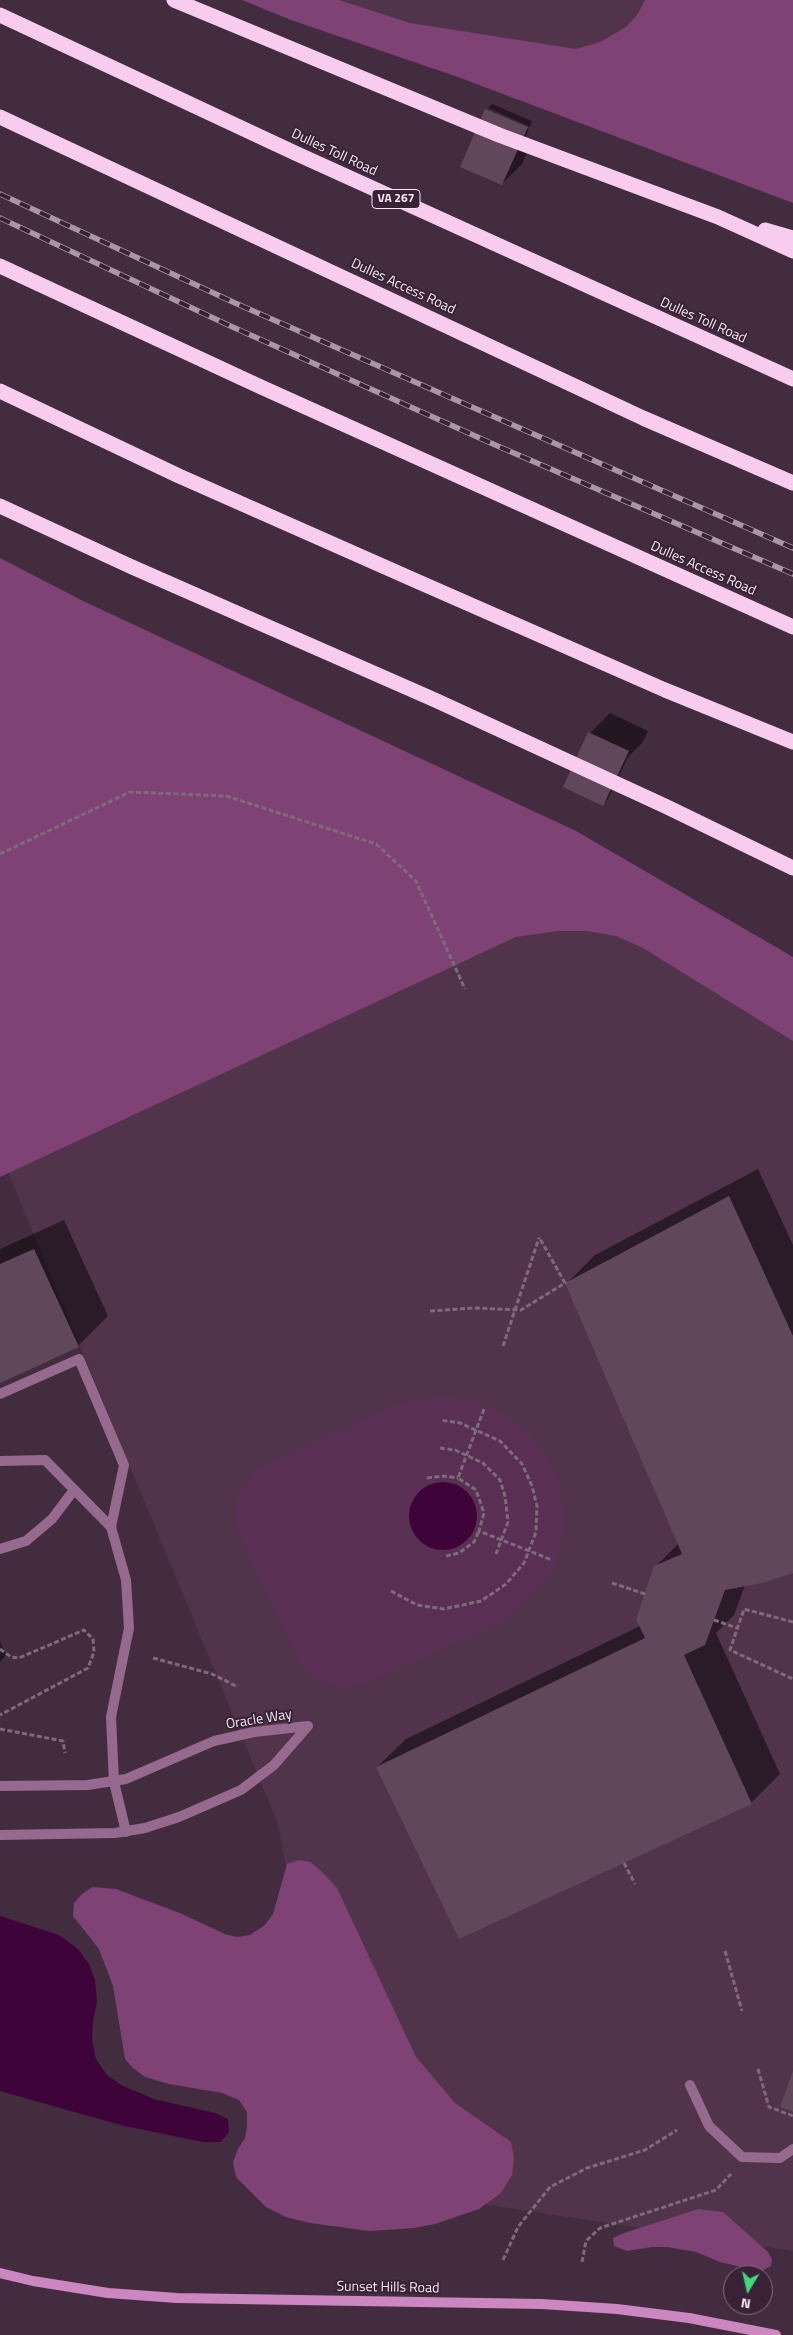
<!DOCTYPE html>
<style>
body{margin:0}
#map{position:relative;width:793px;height:2335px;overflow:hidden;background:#442c40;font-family:"Titillium Web",sans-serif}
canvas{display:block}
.north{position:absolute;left:723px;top:2265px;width:50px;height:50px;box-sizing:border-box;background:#392235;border:1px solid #857181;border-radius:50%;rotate:189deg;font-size:14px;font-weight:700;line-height:20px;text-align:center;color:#f6e7f3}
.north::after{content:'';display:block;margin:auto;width:18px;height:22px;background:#3ed77d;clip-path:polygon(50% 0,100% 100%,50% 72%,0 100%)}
</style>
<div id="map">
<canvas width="793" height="2335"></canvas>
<div class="north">N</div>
</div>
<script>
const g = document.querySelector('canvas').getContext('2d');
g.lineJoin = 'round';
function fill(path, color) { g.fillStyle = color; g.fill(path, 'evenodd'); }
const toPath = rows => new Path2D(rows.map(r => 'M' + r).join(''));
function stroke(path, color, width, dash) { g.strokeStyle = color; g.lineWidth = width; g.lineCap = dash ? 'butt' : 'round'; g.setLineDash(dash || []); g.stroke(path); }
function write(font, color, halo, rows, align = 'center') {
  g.font = font + ' "Titillium Web",sans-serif'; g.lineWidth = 4; g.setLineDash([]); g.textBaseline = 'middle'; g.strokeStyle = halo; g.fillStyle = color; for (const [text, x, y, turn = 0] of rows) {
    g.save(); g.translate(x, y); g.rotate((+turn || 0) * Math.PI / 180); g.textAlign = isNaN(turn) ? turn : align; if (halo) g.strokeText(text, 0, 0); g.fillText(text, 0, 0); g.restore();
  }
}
fill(toPath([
 [328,0,793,0,793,108,409,27],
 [539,843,793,996,793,2251,350,2184,277,1821,0,1153]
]), '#51344c');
fill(toPath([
 [444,1395,475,1401,505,1415,530,1433,551,1462,561,1488,564,1524,560,1551,552,1571,508,1620,370,1682,342,1689,314,1679,300,1664,235,1525,237,1496,258,1469,393,1405]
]), '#593053');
fill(toPath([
 [242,0,339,0,410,23,576,49,600,42,626,27,637,15,645,0,793,0,793,203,455,76,291,20],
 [0,558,81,600,576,831,793,957,793,1041,643,948,616,936,587,931,557,931,516,937,0,1177],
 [299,1860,310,1862,320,1870,337,1888,416,2057,455,2103,511,2142,514,2158,512,2175,501,2193,479,2209,435,2224,414,2228,369,2231,310,2223,286,2217,266,2207,236,2177,233,2162,238,2149,245,2138,247,2127,247,2112,239,2100,222,2093,169,2084,145,2077,133,2068,125,2059,113,1986,99,1949,73,1916,74,1903,82,1894,92,1887,116,1889,182,1914,225,1934,237,1937,250,1935,265,1925,273,1914,287,1864],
 [698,2209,723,2212,768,2252,772,2259,771,2266,763,2270,745,2268,720,2262,696,2252,667,2247,652,2247,627,2251,614,2246,613,2238,624,2233]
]), '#7e4275');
fill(toPath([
 '409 1516a34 34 0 1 1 68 0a34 34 0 1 1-68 0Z',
 [0,1916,59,1935,78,1949,89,1964,95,1980,97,2002,93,2021,92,2040,96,2059,107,2075,123,2086,154,2099,215,2113,228,2119,229,2132,221,2142,203,2142,124,2126,0,2091]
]), '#3e0439');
fill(toPath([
 [492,104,532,121,530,127,488,108],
 [487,109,487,111,529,129,524,140,531,143,522,164,502,184,486,110],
 [610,713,648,731,643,742,628,757,608,799,603,804,590,733],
 [758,1169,793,1245,793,1572,745,1585,734,1615,716,1633,780,1774,751,1803,377,1767,406,1739,640,1626,655,1567,679,1543,566,1284,595,1255],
 [64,1220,108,1316,78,1346,0,1382,0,1249],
 [0,1641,6,1655,0,1662]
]), '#0007');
fill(toPath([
 [485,109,528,127,502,185,460,167],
 [588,732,629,751,603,806,563,787],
 [729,1196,793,1336,793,1573,762,1583,725,1590,705,1645,684,1655,752,1804,459,1939,376,1767,645,1638,636,1619,654,1566,682,1554,565,1283],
 [34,1249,79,1347,0,1383,0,1264],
 [793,2071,793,2112,780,2107]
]), '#61475c');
stroke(toPath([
 [0,854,130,792,226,796,376,844,416,881,465,989],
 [430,1311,474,1308,521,1310,565,1283,539,1237],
 [503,1346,539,1238],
 [484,1409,458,1478,476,1490,484,1513,479,1531,552,1560],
 [440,1448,455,1450,483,1463,500,1480,505,1496,508,1522,496,1554],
 [427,1478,443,1476,458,1478],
 [446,1556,459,1553,474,1542,479,1531],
 [612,1583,645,1594],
 [391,1591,417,1605,444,1609,481,1601,506,1584,524,1563,536,1532,537,1506,532,1486,522,1464,500,1441,460,1423,440,1420],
 [714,1620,737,1628],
 [793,1622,744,1609,730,1650,793,1679],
 [0,1649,11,1657,19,1658,84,1630,93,1639,94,1652,88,1668,0,1715],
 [153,1658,212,1674,238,1687],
 [0,1729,63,1741,65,1753],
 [624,1863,635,1884],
 [725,1951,742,2011],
 [758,2069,769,2107,793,2116],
 [503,2260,518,2227,550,2187,587,2168,645,2150,677,2130],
 [582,2262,586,2241,600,2228,716,2190,731,2174]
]), '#7f6a7b', 3, [5, 2.5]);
stroke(toPath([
 [0,1394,79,1359,124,1465,111,1527],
 [0,1461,45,1460,111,1527,126,1580,129,1628,111,1717,114,1782,126,1832],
 [0,1549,26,1541,52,1519,74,1490],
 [690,2085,709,2126,742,2157,780,2158,793,2149]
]), '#966a8e', 10);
stroke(toPath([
 [0,1786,88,1785,126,1779,214,1741,254,1732,308,1726],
 [0,1835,115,1833,145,1828,179,1817,241,1790,274,1765,308,1726]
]), '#966a8e', 10);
stroke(toPath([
 [0,2273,33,2281,108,2293,177,2298,542,2304,617,2309,689,2318,776,2335]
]), '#cc87c1', 10);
stroke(toPath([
 [174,0,499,135,718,217,793,251],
 [0,15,295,153,793,379],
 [0,117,643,418,793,483],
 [765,230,793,238],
 [0,266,261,387,793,627],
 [0,391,179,476,421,583,665,690,793,742],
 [0,506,132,567,435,700,665,806,793,868]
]), '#f7ccef', 15);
const rail = toPath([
 [0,194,235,303,793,548],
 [0,218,226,324,493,444,793,574]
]);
stroke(rail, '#aa97a6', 5.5);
stroke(rail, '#392235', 4, [11]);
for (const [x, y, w] of [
 [396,199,48]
]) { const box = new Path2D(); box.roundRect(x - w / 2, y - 9.5, w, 19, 4); g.fillStyle = '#392235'; g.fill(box); stroke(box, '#f6e7f3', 1); }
write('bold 12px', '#f6e7f3', null, [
 ["VA 267",396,199]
]);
write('14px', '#f6e7f3', '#392235', [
 ["Dulles Toll Road",334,153,25],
 ["Dulles Access Road",403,287,25],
 ["Dulles Toll Road",703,321,24],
 ["Dulles Access Road",703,569,24],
 ["Oracle Way",259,1720,-9],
 ["Sunset Hills Road",388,2288,1]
]);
</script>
